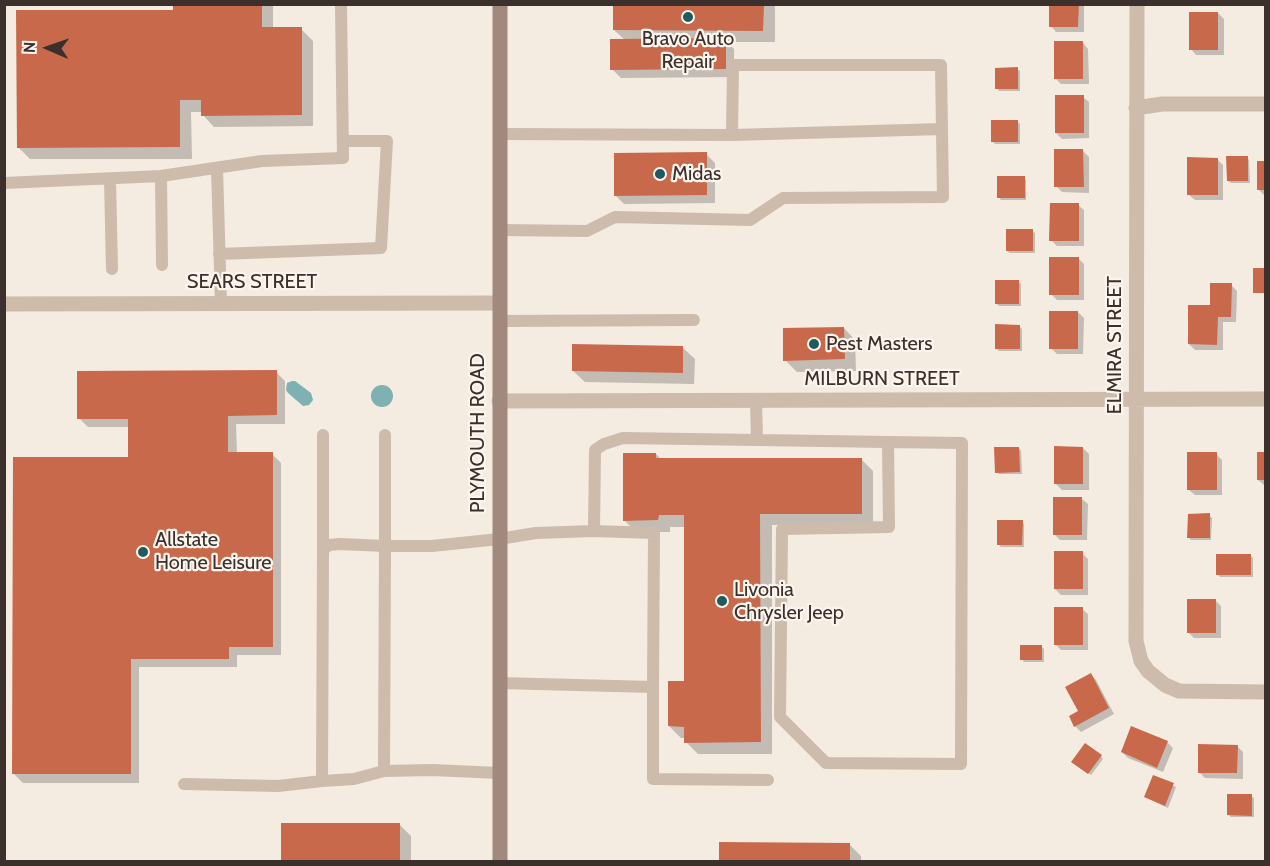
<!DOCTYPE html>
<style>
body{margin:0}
#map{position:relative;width:1270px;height:866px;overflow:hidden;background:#f4ebe1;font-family:Cabin,sans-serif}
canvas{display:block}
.frame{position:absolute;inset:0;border:6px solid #3b302b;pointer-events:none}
.north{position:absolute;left:18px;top:18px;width:60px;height:60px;-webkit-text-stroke:4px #fbf5ee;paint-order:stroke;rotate:272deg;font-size:16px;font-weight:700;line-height:24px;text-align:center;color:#3b302b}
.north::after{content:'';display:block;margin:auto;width:21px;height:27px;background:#3b302b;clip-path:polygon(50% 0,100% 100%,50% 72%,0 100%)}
</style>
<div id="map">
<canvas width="1270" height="866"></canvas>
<div class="frame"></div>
<div class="north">N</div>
</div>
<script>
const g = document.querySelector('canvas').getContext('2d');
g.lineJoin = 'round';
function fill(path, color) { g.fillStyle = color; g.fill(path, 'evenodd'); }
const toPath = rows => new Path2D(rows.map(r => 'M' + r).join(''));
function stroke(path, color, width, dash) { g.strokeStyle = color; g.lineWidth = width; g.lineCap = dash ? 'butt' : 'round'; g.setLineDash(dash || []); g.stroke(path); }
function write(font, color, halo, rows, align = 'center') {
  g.font = font + ' Cabin,sans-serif'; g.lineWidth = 4.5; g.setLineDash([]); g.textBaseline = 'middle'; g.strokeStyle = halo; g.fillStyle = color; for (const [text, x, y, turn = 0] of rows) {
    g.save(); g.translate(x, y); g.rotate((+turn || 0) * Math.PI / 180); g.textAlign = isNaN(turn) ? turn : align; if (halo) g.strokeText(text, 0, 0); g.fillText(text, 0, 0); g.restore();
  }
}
fill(toPath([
 [292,381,295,381,311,393,313,400,309,405,303,406,288,393,286,390,287,383],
 '371 396a11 11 0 1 1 22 0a11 11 0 1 1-22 0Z'
]), '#7fb0b2');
fill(toPath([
 [175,4,273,4,273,29,301,29,313,41,313,126,214,127,203,115,203,112,191,112,192,159,30,159,18,147,175,12],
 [615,4,775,4,775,42,727,42,734,49,734,77,621,78,612,69,625,40,614,30],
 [1051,4,1084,4,1084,32,1056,32,1051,26],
 [1218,13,1224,19,1224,55,1196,55,1191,49],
 [1083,43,1088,49,1089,84,1061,84,1056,79],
 [1017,69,1020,71,1020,91,999,91,997,88],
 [1083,97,1089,102,1089,138,1062,139,1056,133],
 [1018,122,1020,124,1020,144,995,144,993,142],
 [1083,151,1089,157,1089,193,1062,192,1056,186],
 [706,154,715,163,715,203,624,204,615,195],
 [1247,157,1249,160,1250,183,1231,183,1228,181],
 [1217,159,1223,165,1223,200,1195,200,1189,195],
 [1266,162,1266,195,1264,195,1258,189],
 [1024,177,1026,180,1026,200,1001,200,999,197],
 [1078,205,1084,210,1084,246,1057,246,1051,240],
 [1032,231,1035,233,1035,253,1010,253,1007,251],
 [1078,258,1084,264,1084,300,1057,300,1051,294],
 [1019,282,1021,284,1021,306,999,306,996,303],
 [1231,285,1237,291,1236,322,1223,322,1223,350,1195,350,1189,344,1211,306],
 [1078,312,1084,318,1083,354,1057,354,1051,348],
 [1019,326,1022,329,1022,351,999,351,996,348],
 [844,328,855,340,856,371,797,372,785,360],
 [683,348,695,359,694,384,585,382,573,371],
 [276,372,285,381,285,424,236,424,237,454,272,454,281,463,281,655,237,655,237,667,139,667,139,783,23,783,14,774,130,459,129,427,88,427,79,418],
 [1019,448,1021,451,1022,474,999,474,996,472],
 [1083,448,1089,454,1089,490,1062,490,1056,484],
 [1266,453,1266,485,1264,485,1258,480],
 [656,454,662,460,861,459,873,471,873,525,772,525,772,754,698,754,686,742,686,738,681,738,669,726,686,682,685,527,670,527,670,532,636,532,624,520],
 [1216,454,1222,460,1222,495,1195,495,1189,490],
 [1082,499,1088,504,1087,540,1060,540,1054,534],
 [1209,515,1212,518,1211,540,1191,540,1189,538],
 [1022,522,1024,524,1024,547,1001,547,998,544],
 [1082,553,1088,559,1088,595,1061,595,1055,589],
 [1251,556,1253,558,1253,577,1220,577,1217,574],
 [1215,600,1221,606,1221,638,1194,638,1188,632],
 [1082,609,1088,614,1088,650,1061,650,1055,644],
 [1042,647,1044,649,1044,662,1024,662,1022,659],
 [1091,675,1096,680,1114,714,1081,732,1075,726],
 [1167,742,1173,748,1163,772,1128,758,1122,752],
 [1237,746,1243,752,1243,779,1205,778,1199,772],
 [1101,756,1103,759,1091,775,1076,764],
 [1154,777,1176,787,1168,808,1145,797],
 [1251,796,1254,798,1254,817,1231,817,1229,815],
 [399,824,411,836,411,862,283,862],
 [849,844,861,856,861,862,721,862]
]), '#0003');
fill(toPath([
 [173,4,262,4,262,27,302,27,302,115,201,116,201,100,180,100,180,147,17,148,16,10,173,10],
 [613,4,764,4,763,31,613,30],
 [1049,4,1079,4,1078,27,1049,27],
 [1189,12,1218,12,1218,50,1189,50],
 [726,38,726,69,610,70,610,39],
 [1054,41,1083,41,1083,79,1054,79],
 [1018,67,1018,89,995,89,995,68],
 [1055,95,1084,95,1084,133,1055,133],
 [991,120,1018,120,1018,142,991,142],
 [1054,149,1083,149,1084,187,1054,187],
 [707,152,707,195,614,196,614,153],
 [1226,156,1248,156,1248,181,1227,181],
 [1187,157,1218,158,1218,195,1187,195],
 [1257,161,1266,161,1266,190,1257,190],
 [997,176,1025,176,1025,198,997,198],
 [1050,203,1079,203,1079,241,1049,241],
 [1006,229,1033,229,1033,251,1006,251],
 [1049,257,1079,257,1079,295,1049,295],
 [1253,268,1266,268,1266,293,1253,293],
 [995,280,1019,280,1019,304,995,304],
 [1210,283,1232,283,1231,317,1218,317,1217,345,1188,344,1188,305,1210,305],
 [1049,311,1078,311,1078,349,1049,349],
 [995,324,1020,325,1020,349,995,349],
 [844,327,845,359,783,361,783,328],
 [572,344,683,346,683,373,572,371],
 [277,370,277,415,228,416,228,452,273,452,273,647,229,647,229,659,131,659,131,774,12,774,13,457,128,457,128,419,77,419,77,371],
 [1054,446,1083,447,1083,484,1054,484],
 [994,447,1019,447,1020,472,995,473],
 [1187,452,1217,452,1217,490,1187,490],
 [1257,452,1266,452,1266,480,1257,480],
 [623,453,656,453,656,458,862,458,862,514,760,514,761,742,684,743,684,727,668,726,668,681,684,681,684,515,659,515,658,520,623,521],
 [1053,497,1082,497,1082,535,1053,535],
 [1210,513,1210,538,1187,538,1188,514],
 [997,520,1023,520,1022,545,997,545],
 [1054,551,1083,551,1083,589,1054,589],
 [1216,554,1251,554,1251,575,1216,575],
 [1187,599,1216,599,1216,633,1187,633],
 [1054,607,1083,607,1083,645,1054,645],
 [1020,645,1042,645,1042,660,1020,660],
 [1091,673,1109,708,1074,727,1069,716,1078,711,1065,687],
 [1131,726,1168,741,1157,768,1121,752],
 [1085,743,1102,755,1088,774,1071,762],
 [1198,744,1238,745,1237,773,1198,773],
 [1153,775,1174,783,1165,806,1144,797],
 [1227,794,1252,794,1252,816,1227,815],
 [281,823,400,823,400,862,281,862],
 [719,842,850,843,850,862,719,862]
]), '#c8694b');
stroke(toPath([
 [732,135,942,129],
 [217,168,221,304],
 [161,176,162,265],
 [110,179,112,269],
 [4,183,161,176,262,161,343,158,341,4],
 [499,230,587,231,615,217,750,220,783,198,943,197,941,65,733,65,732,135,499,134],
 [219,254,381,248,387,141,343,141],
 [499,321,694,320],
 [756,400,757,440],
 [594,531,595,450,604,444,623,438,757,440,888,442,962,443,961,764,826,763,780,717,782,529,889,527,888,442],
 [323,550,323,435],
 [499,683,653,687,653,779,768,780],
 [384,771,354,779,322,781,323,550,329,545,340,544,385,546,385,435],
 [499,773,432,770,384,771,385,546,432,546,499,539,536,533,594,531,654,533,653,687],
 [184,784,278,786,322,781]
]), '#cdbbac', 12);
stroke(toPath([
 [1137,4,1136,641,1141,661,1148,671,1165,685,1179,691,1266,692],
 [1136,108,1162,104,1266,104],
 [4,304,499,303],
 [499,401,1266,399]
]), '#cdbbac', 15);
stroke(toPath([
 [500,862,500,4]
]), '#a18a7d', 15);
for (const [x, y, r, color] of [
 [688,17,6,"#1f5a5e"],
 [660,174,6,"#1f5a5e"],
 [814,344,6,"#1f5a5e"],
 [143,552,6,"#1f5a5e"],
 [722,601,6,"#1f5a5e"]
]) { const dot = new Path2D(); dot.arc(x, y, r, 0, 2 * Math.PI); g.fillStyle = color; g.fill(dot); stroke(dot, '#fbf5ee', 2); }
write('20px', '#3b302b', '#fbf5ee', [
 ["Bravo Auto",688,39,"center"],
 ["Repair",688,62,"center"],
 ["Midas",672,174],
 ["Pest Masters",826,344],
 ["Allstate",155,540],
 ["Home Leisure",155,563],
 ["Livonia",734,590],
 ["Chrysler Jeep",734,613]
], 'left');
write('20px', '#3b302b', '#fbf5ee', [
 ["SEARS STREET",252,282],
 ["ELMIRA STREET",1115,345,-90],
 ["MILBURN STREET",882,379],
 ["PLYMOUTH ROAD",478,433,-90]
]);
</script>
